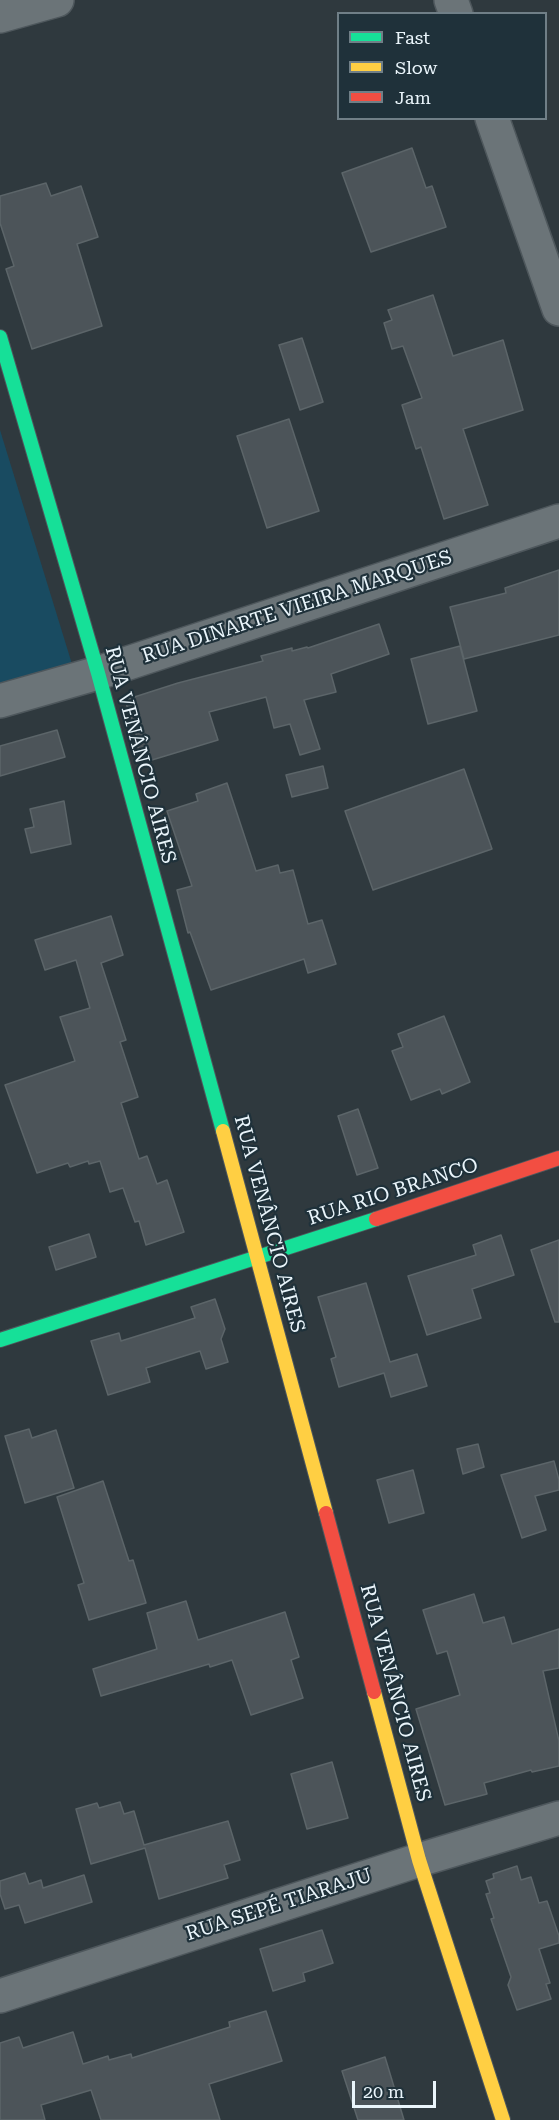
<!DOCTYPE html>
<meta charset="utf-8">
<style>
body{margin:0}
#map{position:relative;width:559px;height:2120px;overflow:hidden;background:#2f393e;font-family:"Roboto Serif",serif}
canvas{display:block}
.legend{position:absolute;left:337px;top:12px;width:210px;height:108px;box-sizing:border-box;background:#1f313a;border:2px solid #707f87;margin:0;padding:8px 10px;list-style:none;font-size:18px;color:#eaf5fb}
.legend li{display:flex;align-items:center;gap:12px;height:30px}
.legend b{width:30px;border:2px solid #707f87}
.scale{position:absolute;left:352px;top:2081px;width:84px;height:27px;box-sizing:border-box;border:3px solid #eaf5fb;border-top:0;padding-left:8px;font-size:18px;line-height:21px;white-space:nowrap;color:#eaf5fb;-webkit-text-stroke:4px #1f313a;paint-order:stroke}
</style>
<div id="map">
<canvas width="559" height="2120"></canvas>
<ul class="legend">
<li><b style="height:8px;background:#16e098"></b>Fast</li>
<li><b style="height:8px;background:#ffcf43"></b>Slow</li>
<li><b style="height:8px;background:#f24e42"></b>Jam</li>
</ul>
<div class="scale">20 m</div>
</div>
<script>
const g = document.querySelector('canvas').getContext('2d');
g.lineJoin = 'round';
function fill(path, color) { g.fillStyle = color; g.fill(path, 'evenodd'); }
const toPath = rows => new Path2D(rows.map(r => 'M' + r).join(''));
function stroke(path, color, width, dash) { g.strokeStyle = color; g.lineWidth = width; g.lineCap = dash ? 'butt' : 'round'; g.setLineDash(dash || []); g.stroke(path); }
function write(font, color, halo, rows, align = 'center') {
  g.font = font + ' "Roboto Serif",serif'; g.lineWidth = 4.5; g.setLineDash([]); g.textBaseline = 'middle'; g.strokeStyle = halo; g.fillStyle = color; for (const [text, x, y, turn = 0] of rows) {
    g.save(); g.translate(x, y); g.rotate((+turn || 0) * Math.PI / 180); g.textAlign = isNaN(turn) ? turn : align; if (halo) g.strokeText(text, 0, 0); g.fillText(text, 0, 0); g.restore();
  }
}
fill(toPath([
 [0,430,72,664,0,685]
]), '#194b61');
const building = toPath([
 [412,148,426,188,432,186,446,227,371,252,342,173,412,148],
 [46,183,51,196,81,186,98,237,77,244,102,326,32,349,6,269,14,266,0,223,0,196,46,183],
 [433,295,453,356,503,340,523,410,463,429,488,505,444,519,421,447,416,449,402,405,422,398,403,346,392,349,384,323,392,320,388,310,433,295],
 [302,338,323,402,300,410,279,345,302,338],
 [289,419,319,511,267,528,237,436,289,419],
 [559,570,559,635,464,659,450,607,506,593,505,588,559,570],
 [379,624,389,654,331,674,336,692,304,700,320,749,300,755,290,724,274,728,266,697,209,712,218,740,142,763,136,740,138,740,125,700,178,683,263,661,261,656,292,648,292,651,307,647,308,648,379,624],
 [460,646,477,711,428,724,411,659,460,646],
 [57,730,65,757,0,776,0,746,57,730],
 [323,766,328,788,292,797,286,775,323,766],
 [464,769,492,849,373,890,345,811,464,769],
 [227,783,256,871,278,865,280,873,293,870,308,924,322,920,336,964,308,973,304,959,211,990,190,932,188,933,177,890,192,886,167,811,198,801,196,794,227,783],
 [64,801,71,844,31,853,25,829,34,827,30,809,64,801],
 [111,916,123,955,101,963,126,1040,120,1042,138,1097,121,1103,139,1159,147,1156,157,1184,167,1180,184,1232,146,1245,139,1221,135,1222,123,1188,110,1192,100,1161,89,1164,88,1161,70,1167,68,1163,37,1173,5,1085,75,1061,60,1017,90,1008,76,960,45,970,35,940,111,916],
 [444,1016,470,1082,442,1094,440,1089,411,1100,392,1051,403,1047,398,1034,444,1016],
 [358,1109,378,1168,357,1175,338,1116,358,1109],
 [89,1234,96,1257,56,1270,49,1247,89,1234],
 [501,1235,514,1275,472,1289,481,1318,427,1335,408,1276,476,1255,473,1245,501,1235],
 [559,1240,559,1322,555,1322,531,1250,559,1240],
 [366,1283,390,1362,417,1354,427,1386,391,1397,384,1373,339,1387,331,1359,336,1357,318,1297,366,1283],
 [215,1299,225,1329,221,1339,228,1362,206,1369,200,1351,146,1368,150,1382,108,1395,91,1341,119,1333,121,1341,195,1318,191,1307,215,1299],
 [29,1429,32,1438,56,1430,74,1488,25,1503,5,1436,29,1429],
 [478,1444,484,1467,463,1474,457,1449,478,1444],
 [554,1461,559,1480,559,1490,535,1496,546,1530,522,1538,501,1475,554,1461],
 [413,1470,424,1513,389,1523,377,1480,413,1470],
 [103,1481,129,1561,133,1560,146,1603,89,1620,78,1585,84,1583,57,1497,103,1481],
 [474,1594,483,1623,504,1617,512,1644,559,1629,559,1668,543,1671,559,1741,559,1766,532,1772,531,1770,484,1783,487,1794,445,1805,416,1709,460,1695,447,1651,437,1654,423,1610,474,1594],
 [186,1601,198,1640,285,1612,299,1657,291,1660,303,1698,251,1715,232,1660,210,1667,209,1664,101,1696,93,1669,157,1649,147,1613,186,1601],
 [332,1762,348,1818,307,1829,291,1774,332,1762],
 [120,1802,124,1814,134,1811,144,1845,228,1821,240,1860,224,1865,228,1878,159,1899,145,1848,91,1864,76,1809,97,1803,99,1808,120,1802],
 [517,1866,521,1880,531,1877,539,1903,547,1901,559,1936,559,1943,539,1949,550,1983,546,1984,551,1999,517,2010,508,1985,511,1977,491,1919,494,1918,486,1894,490,1893,486,1881,494,1878,493,1874,517,1866],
 [25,1873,29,1884,41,1880,43,1888,84,1875,92,1902,25,1923,19,1905,5,1909,0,1894,0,1881,25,1873],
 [322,1930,333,1963,303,1973,305,1981,273,1991,260,1949,322,1930],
 [266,2011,282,2061,209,2084,220,2120,101,2120,91,2090,41,2105,45,2120,0,2120,0,2043,19,2037,23,2048,73,2032,83,2064,108,2056,109,2060,131,2054,132,2058,230,2027,229,2022,266,2011],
 [385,2057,404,2120,358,2120,342,2071,385,2057]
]);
fill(building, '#4c5459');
stroke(building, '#5c6569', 1.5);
const street = toPath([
 [451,0,456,14],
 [0,16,57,0],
 [492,118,559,309],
 [0,701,98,673,559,521],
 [0,1996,419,1860,559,1818]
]);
const fast = toPath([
 [0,337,98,673,223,1131],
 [0,1340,376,1219]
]);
const slow = toPath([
 [223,1131,326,1513],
 [374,1692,419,1860,503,2120]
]);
const jam = toPath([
 [376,1219,559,1158],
 [326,1513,374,1692]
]);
stroke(street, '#4e575c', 36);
stroke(fast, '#4e575c', 16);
stroke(slow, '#4e575c', 16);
stroke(jam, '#4e575c', 16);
stroke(street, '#6b7478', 33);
stroke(fast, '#16e098', 14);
stroke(slow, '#ffcf43', 14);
stroke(jam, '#f24e42', 14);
write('20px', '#eaf5fb', '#1f313a', [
 ["RUA DINARTE VIEIRA MARQUES",297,607,-18],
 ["RUA VENÂNCIO AIRES",140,755,75],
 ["RUA RIO BRANCO",393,1192,-18],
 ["RUA VENÂNCIO AIRES",269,1224,75],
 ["RUA VENÂNCIO AIRES",395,1693,75],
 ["RUA SEPÉ TIARAJU",279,1905,-18]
]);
</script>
